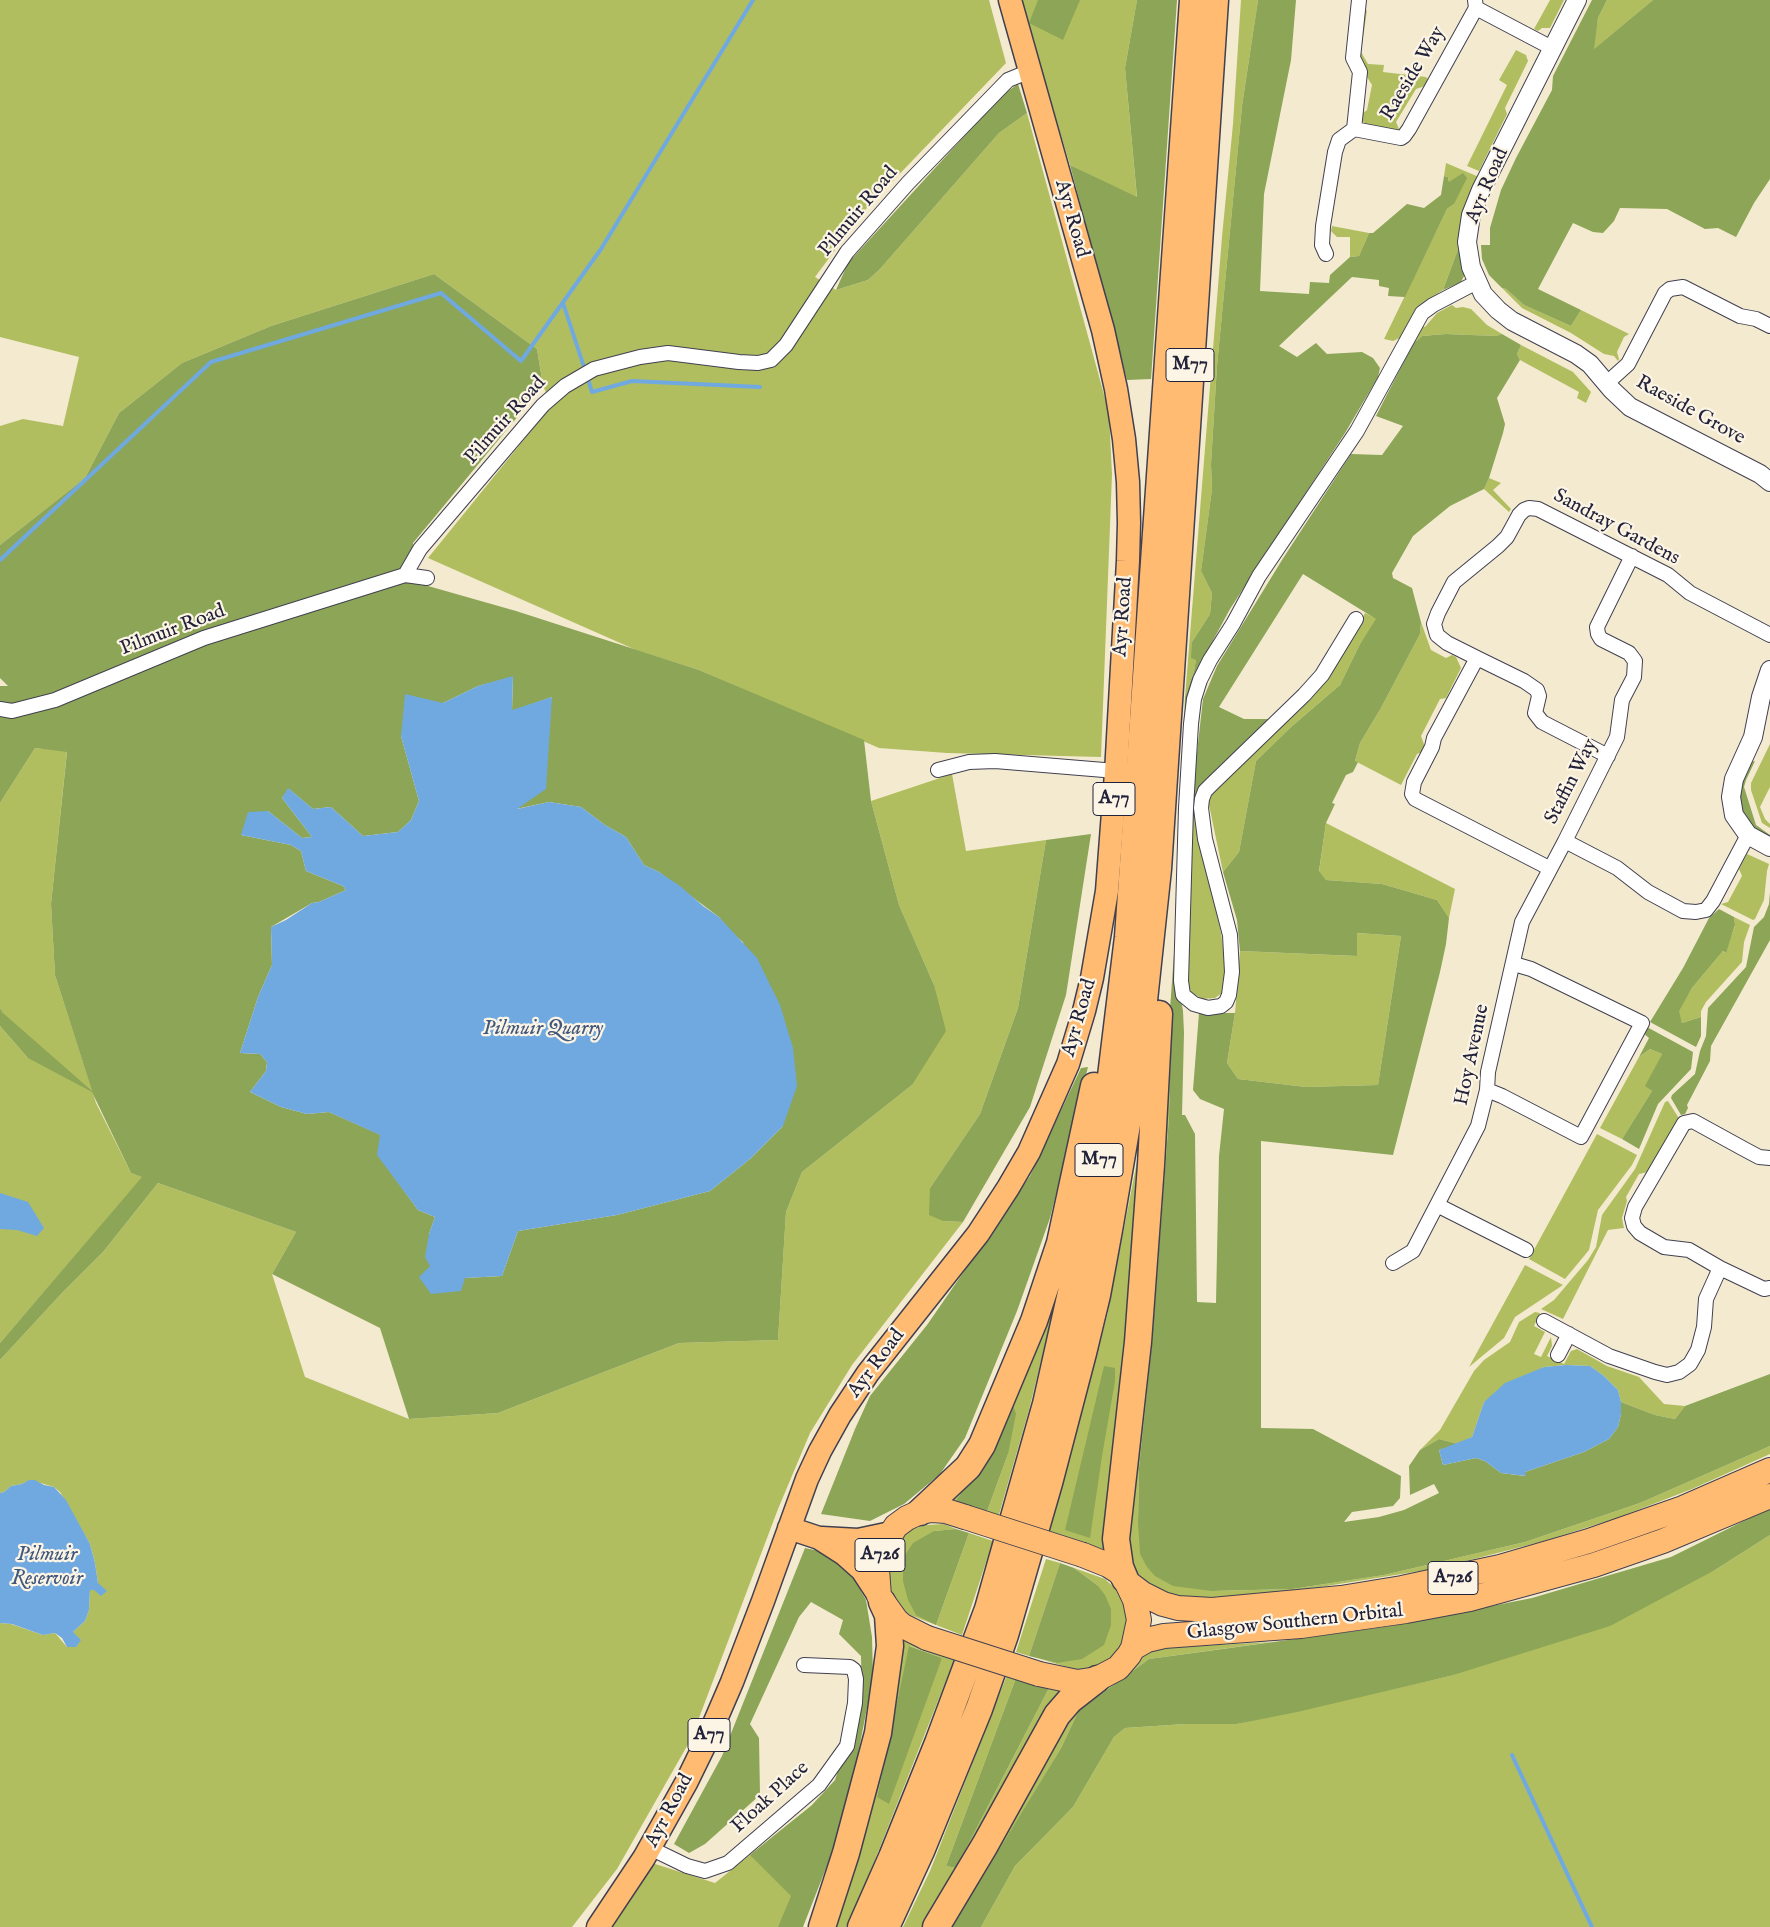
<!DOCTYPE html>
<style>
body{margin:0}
canvas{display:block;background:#f3ead0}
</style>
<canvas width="1770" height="1927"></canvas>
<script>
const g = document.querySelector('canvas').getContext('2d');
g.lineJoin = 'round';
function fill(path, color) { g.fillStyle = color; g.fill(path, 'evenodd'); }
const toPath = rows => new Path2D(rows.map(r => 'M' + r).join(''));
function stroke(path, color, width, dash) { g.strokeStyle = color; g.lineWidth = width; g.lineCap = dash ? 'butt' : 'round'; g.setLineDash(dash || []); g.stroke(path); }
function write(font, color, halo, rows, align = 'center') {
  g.font = font + ' "IM FELL English",serif'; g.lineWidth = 4.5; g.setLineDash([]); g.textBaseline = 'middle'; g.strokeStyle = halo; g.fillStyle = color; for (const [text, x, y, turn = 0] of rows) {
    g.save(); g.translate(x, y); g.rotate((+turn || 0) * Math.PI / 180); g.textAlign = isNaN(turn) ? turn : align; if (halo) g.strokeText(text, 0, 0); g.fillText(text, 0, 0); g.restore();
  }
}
fill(toPath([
 [0,0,989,0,1006,63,865,210,815,277,836,290,868,280,880,269,999,133,1027,113,1109,413,1112,474,1101,757,947,753,879,748,699,670,636,650,428,558,552,405,543,386,537,349,434,274,271,326,182,363,119,413,85,478,0,545,0,426,23,419,63,426,79,357,0,337],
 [1020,0,1137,0,1125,68,1137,198,1070,165],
 [1241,0,1258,0,1242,106,1217,366,1211,464,1212,489,1201,571,1212,593,1210,614,1192,642,1196,660,1194,671,1185,697,1222,237,1233,124],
 [1550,0,1564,0,1550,28,1542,28,1538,31,1534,29],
 [1607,0,1653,0,1593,50,1598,18],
 [1367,10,1361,52,1368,64,1384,65,1383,72,1426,77,1429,80,1425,86,1416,89,1396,122,1399,129,1391,133,1368,128,1359,116,1367,110,1372,85,1367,77,1367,70,1357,54,1362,14],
 [1516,50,1526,55,1528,61,1505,108,1507,114,1479,171,1467,166,1507,85,1499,80],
 [1446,163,1479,177,1464,207,1460,244,1443,290,1417,307,1402,337,1393,341,1384,339,1447,209,1454,204,1448,177,1444,176],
 [1332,226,1369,233,1359,256,1350,257,1350,237,1337,237,1331,231],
 [1502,288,1506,289,1524,305,1571,326,1581,310,1629,334,1624,337,1617,352,1619,359,1618,361,1614,356,1604,354,1571,333,1522,308],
 [1452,305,1456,308,1463,307,1471,309,1487,325,1502,334,1496,336,1446,334,1422,336,1413,344,1423,326,1425,327,1437,313],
 [1521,345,1573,372,1591,392,1586,403,1577,398,1579,392,1520,360,1517,354],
 [1489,478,1501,483,1493,490,1511,509,1509,512,1484,489],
 [1365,613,1377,619,1360,644,1340,685,1291,727,1256,761,1239,852,1223,872,1208,800,1211,792,1329,675],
 [1421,622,1431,650,1446,658,1452,655,1456,657,1461,668,1446,698,1440,699,1421,736,1425,747,1422,752,1417,754,1401,785,1355,761,1360,743,1381,708,1420,634],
 [1770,744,1770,787,1760,807,1765,819,1770,824,1770,828,1762,823,1751,790,1751,783],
 [35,748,67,751,51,904,55,975,96,1103,131,1173,143,1177,0,1343,0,1026,28,1058,0,1008,0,803],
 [952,774,966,851,1046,840,1018,1008,980,1114,930,1188,943,1221,963,1222,852,1365,810,1433,778,1509,691,1739,617,1869,572,1927,0,1927,0,1623,11,1624,43,1635,55,1633,67,1647,73,1632,85,1621,89,1610,90,1590,94,1590,98,1583,95,1563,90,1544,60,1492,54,1487,30,1480,22,1484,11,1486,4,1492,0,1493,0,1360,61,1294,103,1252,158,1183,296,1232,272,1274,305,1377,409,1419,498,1413,679,1343,778,1340,786,1212,802,1172,912,1085,934,985,899,905,871,801],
 [1195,800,1198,829,1221,933,1227,973,1222,993,1215,998,1203,999,1192,993,1185,979,1191,806],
 [1326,823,1455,889,1449,918,1437,900,1382,884,1326,880,1319,872],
 [1747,854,1769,864,1767,871,1764,900,1755,919,1753,920,1721,904,1728,902,1742,876,1739,869],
 [1734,917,1750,925,1744,942,1742,962,1706,1002,1701,1011,1701,1017,1682,1023,1678,1011,1692,988,1723,951,1725,953,1735,926],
 [1356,933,1401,936,1378,1085,1306,1087,1238,1079,1227,1063,1235,1013,1240,951,1356,956],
 [1171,1034,1169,1117,1152,1343,1139,1467,1138,1523,1212,1591,1292,1589,1384,1575,1525,1542,1640,1503,1770,1446,1770,1454,1692,1489,1617,1518,1544,1541,1439,1568,1320,1587,1213,1599,1179,1597,1164,1593,1138,1577,1125,1551],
 [1650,1049,1662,1054,1646,1086,1652,1091,1622,1139,1600,1128,1639,1057],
 [1668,1101,1680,1120,1648,1172,1639,1174,1626,1197,1627,1201,1622,1218,1624,1228,1608,1230,1563,1319,1541,1309,1554,1300,1588,1260,1596,1247,1602,1215,1635,1169,1665,1102],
 [1145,1120,1144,1169,1137,1182,1133,1266,1125,1352,1110,1472,1107,1554,1048,1535,1107,1316],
 [1597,1134,1637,1155,1632,1165,1598,1210,1589,1250,1565,1279,1529,1259],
 [1065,1262,1029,1410,998,1518,986,1514,1008,1454,986,1458,954,1503,945,1500],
 [1525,1265,1563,1285,1515,1317,1504,1338,1469,1367],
 [1535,1312,1540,1313,1534,1326,1545,1332,1534,1354,1541,1357,1551,1337,1552,1346,1547,1356,1564,1364,1571,1351,1577,1349,1607,1366,1639,1377,1664,1404,1685,1406,1675,1419,1655,1415,1621,1402,1618,1390,1604,1376,1590,1366,1566,1365,1544,1367,1484,1402,1472,1437,1458,1444,1439,1439,1420,1450,1440,1430,1474,1371,1484,1360,1510,1342,1519,1322],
 [944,1524,956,1529,934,1531,936,1625,969,1533,993,1541,962,1635,936,1625,905,1613,894,1600,887,1579,890,1555,896,1541,909,1530,926,1525],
 [1770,1535,1770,1927,981,1927,1015,1866,1073,1807,1114,1737,1125,1728,1185,1724,1237,1724,1450,1676,1715,1570],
 [1046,1559,1060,1563,1029,1656,1016,1652],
 [1074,1568,1105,1579,1121,1594,1130,1629,1123,1648,1102,1665,1084,1672,1040,1659,1057,1663,1097,1585],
 [897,1634,955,1658,861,1895,846,1927,833,1927],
 [910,1646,942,1658,877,1797,885,1762],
 [1272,1642,1149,1659,1079,1710,1061,1748,972,1896,952,1927,946,1927,1070,1706,1119,1678,1144,1654,1162,1648],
 [1007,1675,1016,1678,946,1866,956,1868,1049,1688,1065,1689,927,1927,903,1927,930,1871],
 [811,1806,803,1927,608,1927,652,1863,715,1883]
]), '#b1be5f');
fill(toPath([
 [1038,0,1080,0,1063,40,1029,23],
 [1137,0,1177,0,1151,379,1127,380,1070,165,1137,197,1125,68],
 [1258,0,1296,0,1291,60,1264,194,1260,291,1309,294,1310,282,1329,283,1330,275,1350,257,1359,256,1369,233,1373,233,1407,204,1424,208,1441,195,1444,176,1448,177,1449,182,1463,173,1467,178,1454,204,1447,209,1405,297,1388,296,1389,288,1379,286,1379,280,1352,277,1279,346,1297,357,1316,343,1327,354,1362,352,1373,358,1380,368,1378,377,1345,433,1230,609,1203,659,1190,690,1187,711,1178,983,1183,1011,1184,1033,1182,1115,1185,1115,1195,1134,1197,1302,1216,1303,1219,1156,1224,1109,1200,1099,1193,1090,1199,1013,1235,1013,1227,1063,1238,1079,1306,1087,1378,1085,1401,936,1357,933,1357,956,1240,951,1237,920,1223,872,1239,852,1256,761,1291,727,1340,685,1360,644,1376,619,1303,574,1219,707,1244,719,1273,719,1210,777,1191,806,1203,699,1217,666,1282,560,1351,454,1382,455,1403,426,1376,416,1413,344,1422,336,1446,334,1496,336,1502,334,1521,345,1517,354,1520,360,1497,398,1505,424,1503,433,1489,478,1484,489,1450,506,1413,536,1392,573,1393,578,1412,588,1421,622,1420,634,1381,708,1360,743,1355,761,1358,762,1353,772,1346,775,1332,803,1335,804,1326,823,1319,871,1326,880,1382,884,1437,900,1449,918,1446,944,1440,972,1393,1155,1261,1141,1261,1428,1313,1429,1401,1476,1400,1498,1393,1506,1352,1512,1344,1522,1379,1517,1404,1510,1439,1493,1434,1484,1410,1495,1409,1466,1420,1450,1439,1439,1458,1444,1439,1450,1443,1465,1476,1458,1485,1461,1501,1473,1525,1476,1525,1472,1584,1452,1609,1439,1618,1427,1621,1414,1621,1402,1655,1415,1675,1419,1685,1406,1770,1374,1770,1446,1640,1503,1525,1542,1384,1575,1292,1589,1212,1591,1173,1586,1155,1576,1147,1567,1140,1554,1138,1523,1139,1467,1152,1343,1169,1117,1171,1034,1169,1024,1178,896,1185,697,1194,671,1196,660,1191,658,1192,642,1210,614,1212,593,1201,571,1212,489,1211,464,1217,366,1242,106],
 [1592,0,1607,0,1598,18,1594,49,1653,0,1770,0,1770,179,1754,203,1736,237,1718,228,1705,229,1667,209,1620,208,1614,221,1603,233,1593,232,1573,223,1538,289,1581,310,1571,326,1524,305,1506,289,1502,288,1489,275,1482,259,1481,245,1490,245,1490,228,1501,190,1516,158,1552,90,1553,76],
 [1018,84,1027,113,999,133,880,269,868,280,836,290,848,263,1002,95],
 [1460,244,1465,271,1464,276,1461,282,1443,290],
 [434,274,537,349,543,386,413,543,414,582,516,611,699,670,864,740,871,801,899,905,934,985,946,1031,912,1085,802,1172,786,1212,778,1340,679,1343,498,1413,409,1419,380,1328,272,1274,296,1232,158,1183,103,1252,61,1294,0,1360,0,1343,142,1177,131,1173,92,1092,28,1058,0,1026,0,1008,3,1013,92,1091,55,975,51,904,67,752,35,748,0,803,0,686,8,686,0,678,0,545,85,478,119,413,182,363,271,326],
 [513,677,512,711,552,697,516,809,549,802,581,807,605,825,626,837,644,865,659,872,719,917,732,933,743,942,783,1126,750,1159,710,1191,617,1215,518,1231,502,1276,465,1278,429,1234,435,1217,418,1210,378,1155,381,1135,329,1112,307,1114,281,1107,250,1092,266,1071,267,1062,260,1054,240,1053,258,997,272,965,271,927,312,903,319,902,346,890,343,886,306,871,301,851,291,845,241,835,268,811,302,838,312,837,282,798,289,789,313,809,331,807,363,836,398,832,411,820,419,801,401,736,443,703,478,686],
 [1755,761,1746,780,1744,787,1756,825,1770,835,1770,838,1753,827,1745,817,1741,804,1740,792,1742,778,1751,762],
 [1091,834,1066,995,1030,1107,963,1222,943,1221,929,1215,930,1188,980,1114,1018,1008,1046,840],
 [1770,892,1770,940,1711,1046,1710,1061,1687,1105,1688,1108,1685,1114,1681,1115,1671,1098,1672,1095,1695,1074,1700,1051,1706,1036,1708,1008,1746,967,1754,927,1764,917,1769,904],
 [1719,909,1734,917,1735,925,1726,953,1723,951,1692,988,1679,1011,1682,1023,1701,1017,1701,1036,1696,1047,1650,1022,1683,968,1709,918],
 [1645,1026,1693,1052,1691,1069,1658,1104,1639,1149,1622,1139,1652,1091,1645,1086,1662,1054,1650,1049,1639,1057,1649,1038,1642,1032],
 [1088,1067,1050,1218,1017,1311,965,1438,940,1474,904,1504,870,1521,821,1514,855,1429,870,1396,927,1325,1030,1176,1081,1068],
 [1104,1366,1115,1368,1115,1381,1102,1456,1090,1538,1065,1530],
 [1013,1405,1016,1414,1008,1454,986,1514,954,1503,986,1458],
 [1770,1508,1770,1535,1715,1570,1610,1626,1450,1676,1297,1712,1237,1724,1185,1724,1125,1728,1114,1737,1073,1807,1015,1866,981,1927,952,1927,1061,1748,1079,1710,1149,1659,1391,1626,1532,1598,1671,1557],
 [956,1529,969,1533,936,1625,916,1615,908,1600,903,1581,903,1558,913,1543,934,1531],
 [805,1548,833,1554,850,1571,866,1600,872,1637,873,1676,846,1817,803,1927,778,1927,791,1896,750,1855,811,1806,835,1780,862,1696,861,1656,839,1634,843,1620,811,1602,799,1617,750,1724,759,1738,760,1795,705,1844,689,1853,674,1844,722,1756],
 [1060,1563,1074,1568,1097,1585,1105,1595,1111,1609,1111,1625,1104,1645,1082,1659,1057,1663,1029,1656],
 [909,1646,942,1658,889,1804,877,1797],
 [1016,1678,1049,1688,956,1868,946,1866]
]), '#8ca556');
fill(toPath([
 [513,676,512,710,552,697,546,789,517,809,549,802,581,807,605,825,626,837,644,865,659,872,680,886,703,906,719,917,757,958,780,1005,793,1048,797,1086,783,1126,750,1159,710,1191,617,1215,518,1231,502,1276,465,1278,461,1291,431,1294,419,1277,430,1266,425,1257,429,1234,435,1217,418,1210,377,1155,380,1135,329,1112,307,1114,281,1107,250,1092,266,1071,267,1062,260,1054,240,1053,258,997,272,965,271,927,286,920,312,903,319,902,346,890,343,886,306,871,301,851,291,845,241,835,248,812,268,811,302,838,312,837,282,798,288,788,313,809,331,807,363,836,398,832,411,820,419,801,401,736,405,694,443,703,478,686],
 [0,1193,28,1202,44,1228,37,1236,17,1230,0,1229],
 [1566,1365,1590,1366,1604,1376,1618,1390,1621,1402,1621,1414,1618,1427,1609,1439,1584,1452,1525,1472,1526,1476,1501,1473,1485,1461,1476,1458,1443,1465,1439,1450,1472,1437,1484,1402,1505,1383,1544,1367],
 [29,1480,35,1480,44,1485,54,1487,66,1500,90,1544,95,1563,98,1583,107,1591,101,1596,94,1590,90,1590,89,1610,85,1621,73,1632,81,1640,76,1647,67,1647,62,1638,55,1633,43,1635,12,1624,0,1623,0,1493,4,1492,11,1486,22,1484]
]), '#70a9e0');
stroke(toPath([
 [563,303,585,370],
 [587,376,592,392,632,381,760,387],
 [0,560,211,362,441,293,521,361,601,249,753,0],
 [1512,1755,1592,1927]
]), '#70a9e0', 4);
const minor = toPath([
 [1359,0,1353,58,1360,72,1354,129,1401,138,1404,136,1409,129,1476,8,1475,0],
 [1476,8,1552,48],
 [1326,254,1322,245,1323,226,1335,152,1339,140,1354,129],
 [1607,383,1628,364,1665,293,1670,289,1683,287,1740,316,1756,319,1770,326],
 [1632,556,1597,627,1598,634,1601,639,1629,653,1635,661,1634,677,1622,700,1617,737,1565,841,1617,868,1648,892,1683,911,1696,912,1706,910,1713,901,1748,835],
 [405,575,427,578],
 [1356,619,1322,675,1304,695,1212,784,1205,791,1202,799,1201,808,1205,839,1230,935,1232,972,1229,995,1226,1002,1221,1006,1208,1008,1194,1004,1183,995,1181,981,1186,808,1191,724,1194,699,1200,680,1210,660,1233,624,1259,576,1357,431,1422,313,1433,305,1477,282],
 [1477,658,1524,681,1537,690,1539,696,1535,713,1542,722,1608,756],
 [0,709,12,711,55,700,204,638,405,575,420,549,543,405,565,386,594,369,640,357,668,353,739,362,758,363,771,360,786,345,847,252,908,183,1008,80,1030,71],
 [938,770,969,762,995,761,1104,770,1116,773],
 [1549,868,1415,799,1412,794,1414,782,1432,747,1434,738,1477,658,1447,643,1437,635,1434,624,1438,613,1454,582,1498,546,1507,537,1519,515,1524,510,1529,508,1538,509,1668,575,1690,593,1770,635],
 [1487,1090,1502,1096,1581,1137,1642,1023,1531,969,1514,964],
 [1437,1205,1526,1250],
 [1393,1263,1413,1251,1478,1126,1487,1090,1488,1072,1522,922,1565,841],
 [1720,1268,1689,1250,1664,1247,1640,1233,1634,1226,1632,1218,1635,1207,1684,1123,1693,1121,1744,1149,1759,1157,1770,1158],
 [1544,1321,1609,1356,1655,1372,1667,1375,1679,1372,1690,1364,1698,1350,1704,1327,1706,1299,1720,1268,1764,1289,1770,1288],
 [1558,1355,1569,1334],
 [650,1848,687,1866,705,1871,728,1863,819,1785,847,1746,855,1703,856,1679,854,1670,850,1667,804,1665]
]);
const tertiary = toPath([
 [1577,0,1481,190,1471,215,1467,242,1471,267,1483,294,1498,310,1512,321,1576,354,1590,364,1612,390,1630,407,1760,474,1770,482],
 [1770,670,1761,697,1753,737,1734,779,1731,797,1734,815,1748,835,1770,847]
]);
const primary = toPath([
 [789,1528,819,1538,844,1554,862,1570,879,1596],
 [822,1538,858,1540,891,1533],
 [598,1927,644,1858,686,1783,707,1740,732,1682,763,1601,807,1479,820,1451,840,1415,868,1373,978,1234,1008,1188,1029,1152,1068,1064,1084,1011,1092,978,1107,891,1116,773,1128,561,1129,523,1128,482,1124,439,1116,389,1103,330,1010,0]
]);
const trunk = toPath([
 [1127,1582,1143,1594,1163,1604,1178,1608,1212,1610,1341,1598,1402,1588,1500,1567,1589,1541,1683,1508,1770,1470],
 [927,1638,903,1626,896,1620,879,1596,877,1569,882,1548,896,1526,907,1518,920,1512,932,1510,946,1511,965,1517],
 [1133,1648,1147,1640,1164,1636,1301,1626,1406,1611,1470,1599,1594,1565,1663,1541,1770,1496],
 [1039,1674,1077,1682,1097,1679,1118,1668,1129,1655,1133,1648,1139,1620,1135,1600,1125,1579,1119,1572,1108,1565,1083,1555]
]);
const motorway = toPath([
 [920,1512,968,1467,982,1445,1034,1321,1060,1243,1094,1086],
 [1125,1579,1120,1567,1116,1539,1138,1342,1151,1165,1159,1014],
 [822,1927,846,1853,878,1733,890,1646,888,1615,882,1602],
 [861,1927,892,1857,938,1743,988,1609,1046,1404,1092,1199,1106,1117,1128,937,1193,0],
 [886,1927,921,1851,979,1709,1005,1635,1049,1483,1083,1353,1097,1295,1109,1230,1137,1066,1158,869,1215,0],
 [936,1927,985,1845,1057,1715,1070,1700,1097,1679]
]);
stroke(minor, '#414051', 16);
stroke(tertiary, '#414051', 20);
stroke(primary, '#414051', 25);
stroke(trunk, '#414051', 26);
stroke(motorway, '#414051', 29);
stroke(minor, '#fff', 14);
stroke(tertiary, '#fff', 18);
stroke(primary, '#ffbb71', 22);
stroke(trunk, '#ffbb71', 24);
stroke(motorway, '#ffbb71', 26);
const trunkBridge = toPath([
 [965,1517,1083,1555],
 [927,1638,1039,1674]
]);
stroke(trunkBridge, '#414051', 26, []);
stroke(trunkBridge, '#ffbb71', 24);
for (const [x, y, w] of [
 [1190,365,48],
 [1114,799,42],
 [1099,1160,48],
 [880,1555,50],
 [1453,1578,50],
 [709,1735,42]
]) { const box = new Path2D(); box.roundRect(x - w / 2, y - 16.5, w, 33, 4); g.fillStyle = '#fcf5e5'; g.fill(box); stroke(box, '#22223b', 1); }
write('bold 19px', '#22223b', null, [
 ["M77",1190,365],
 ["A77",1114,799],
 ["M77",1099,1160],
 ["A726",880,1555],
 ["A726",1453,1578],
 ["A77",709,1735]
]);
write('20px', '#22223b', '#fcf5e5', [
 ["Raeside Way",1414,74,-59],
 ["Ayr Road",1488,186,-67],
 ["Pilmuir Road",859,212,-50],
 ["Ayr Road",1071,219,74],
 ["Raeside Grove",1690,411,29],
 ["Pilmuir Road",506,421,-48],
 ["Sandray Gardens",1616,528,28],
 ["Ayr Road",1124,617,-86],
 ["Pilmuir Road",173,631,-21],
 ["Staffin Way",1572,782,-63],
 ["Ayr Road",1080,1018,-74],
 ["Hoy Avenue",1473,1055,-78],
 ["Ayr Road",877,1364,-53],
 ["Glasgow Southern Orbital",1295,1623,-6],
 ["Floak Place",771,1798,-42],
 ["Ayr Road",670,1811,-62]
]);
write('italic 21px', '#41587d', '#fcf5e5', [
 ["Pilmuir Quarry",543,1030],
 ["Pilmuir",47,1556],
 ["Reservoir",47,1580]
]);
</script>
